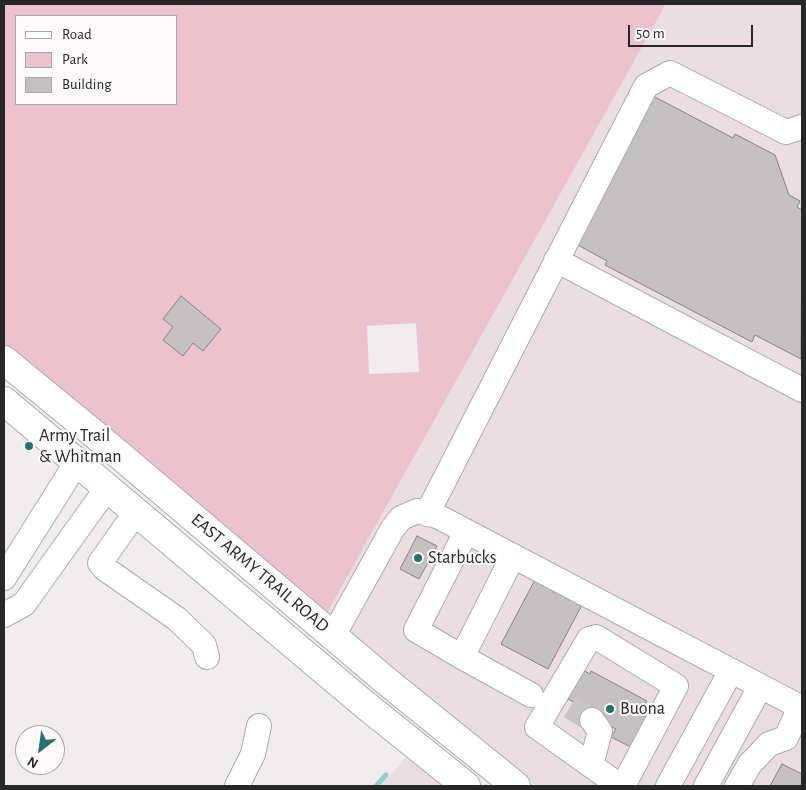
<!DOCTYPE html>
<style>
body{margin:0}
#map{position:relative;width:806px;height:790px;overflow:hidden;background:#f1edee;font-family:"Alegreya Sans",sans-serif}
canvas{display:block}
.frame{position:absolute;inset:0;border:5px solid #282727;pointer-events:none}
.legend{position:absolute;left:15px;top:15px;width:162px;height:90px;box-sizing:border-box;background:#fefafb;border:1px solid #a8a6a6;margin:0;padding:6px 9px;list-style:none;font-size:15px;color:#282727}
.legend li{display:flex;align-items:center;gap:10px;height:25px}
.legend b{width:25px;border:1px solid #a8a6a6}
.north{position:absolute;left:15px;top:725px;width:50px;height:50px;box-sizing:border-box;background:#fefafb;border:1px solid #a8a6a6;border-radius:50%;rotate:210deg;font-size:14px;font-weight:700;line-height:20px;text-align:center;color:#282727}
.north::after{content:'';display:block;margin:auto;width:18px;height:22px;background:#267170;clip-path:polygon(50% 0,100% 100%,50% 72%,0 100%)}
.scale{position:absolute;left:628px;top:25px;width:125px;height:22px;box-sizing:border-box;border:2px solid #282727;border-top:0;padding-left:6px;font-size:15px;line-height:18px;white-space:nowrap;color:#282727;-webkit-text-stroke:4px #fefafb;paint-order:stroke}
</style>
<div id="map">
<canvas width="806" height="790"></canvas>
<div class="frame"></div>
<ul class="legend">
<li><b style="height:6px;background:#fff"></b>Road</li>
<li><b style="height:14px;background:#ecc2ce"></b>Park</li>
<li><b style="height:14px;background:#c5c1c2"></b>Building</li>
</ul>
<div class="north">N</div>
<div class="scale">50 m</div>
</div>
<script>
const g = document.querySelector('canvas').getContext('2d');
g.lineJoin = 'round';
function fill(path, color) { g.fillStyle = color; g.fill(path, 'evenodd'); }
const toPath = rows => new Path2D(rows.map(r => 'M' + r).join(''));
function stroke(path, color, width, dash) { g.strokeStyle = color; g.lineWidth = width; g.lineCap = dash ? 'butt' : 'round'; g.setLineDash(dash || []); g.stroke(path); }
function write(font, color, halo, rows, align = 'center') {
  g.font = font + ' "Alegreya Sans",sans-serif'; g.lineWidth = 4; g.setLineDash([]); g.textBaseline = 'middle'; g.strokeStyle = halo; g.fillStyle = color; for (const [text, x, y, turn = 0] of rows) {
    g.save(); g.translate(x, y); g.rotate((+turn || 0) * Math.PI / 180); g.textAlign = isNaN(turn) ? turn : align; if (halo) g.strokeText(text, 0, 0); g.fillText(text, 0, 0); g.restore();
  }
}
fill(toPath([
 [666,4,802,4,802,786,537,786,326,615],
 [411,752,453,786,380,786]
]), '#ebdee2');
fill(toPath([
 [4,4,666,4,326,615,4,345],
 [16,16,176,16,176,104,16,104],
 [181,297,221,329,203,351,193,343,183,355,173,327,163,319],
 [416,323,419,372,369,374,367,326]
]), '#ecc2ce');
stroke(toPath([
 [376,786,386,775]
]), '#96cdcb', 5);
const building = toPath([
 [653,96,733,138,735,134,775,155,789,195,800,201,797,207,802,210,801,359,755,335,752,342,605,265,607,261,576,244,653,96],
 [181,296,221,329,203,351,193,343,183,356,163,340,173,327,163,319,181,296],
 [417,536,437,546,419,579,400,569,417,536],
 [536,578,583,603,548,669,501,644,536,578],
 [583,670,590,674,591,671,647,701,641,711,648,715,631,747,611,737,616,729,573,706,575,703,568,699,583,670],
 [782,764,802,774,802,786,770,786,782,764]
]);
fill(building, '#c5c1c2');
stroke(building, '#878384', 1);
stroke(toPath([
 [570,707,592,720]
]), '#c9c5c6', 24, [24, 12]);
const minor = toPath([
 [556,260,802,390],
 [136,512,100,563,104,568,177,619,204,645,207,657],
 [427,514,646,86,670,73,786,132,802,127],
 [466,532,416,630,462,657,513,556],
 [4,578,77,462],
 [4,615,24,604,107,488],
 [333,636,393,528,401,518,417,511,437,516,802,708],
 [462,657,531,695],
 [591,765,600,731,592,720],
 [237,786,253,754,259,726],
 [620,786,537,727,589,639,596,637,676,686,623,786],
 [668,786,731,671],
 [706,786,760,687],
 [737,786,750,764,769,744,786,738,800,707]
]);
const major = toPath([
 [4,360,110,447,385,680,516,786],
 [4,401,364,704,466,786]
]);
stroke(minor, '#aeaaab', 26);
stroke(major, '#aeaaab', 30);
stroke(minor, '#fff', 24);
stroke(major, '#fff', 28);
for (const [x, y, r, color] of [
 [29,446,5,"#267170"],
 [418,558,5,"#267170"],
 [610,709,5,"#267170"]
]) { const dot = new Path2D(); dot.arc(x, y, r, 0, 2 * Math.PI); g.fillStyle = color; g.fill(dot); stroke(dot, '#fefafb', 2); }
write('18px', '#282727', '#fefafb', [
 ["Army Trail",39,436],
 ["& Whitman",39,457],
 ["Starbucks",428,558],
 ["Buona",620,709]
], 'left');
write('18px', '#282727', '#fefafb', [
 ["EAST ARMY TRAIL ROAD",260,573,40]
]);
</script>
